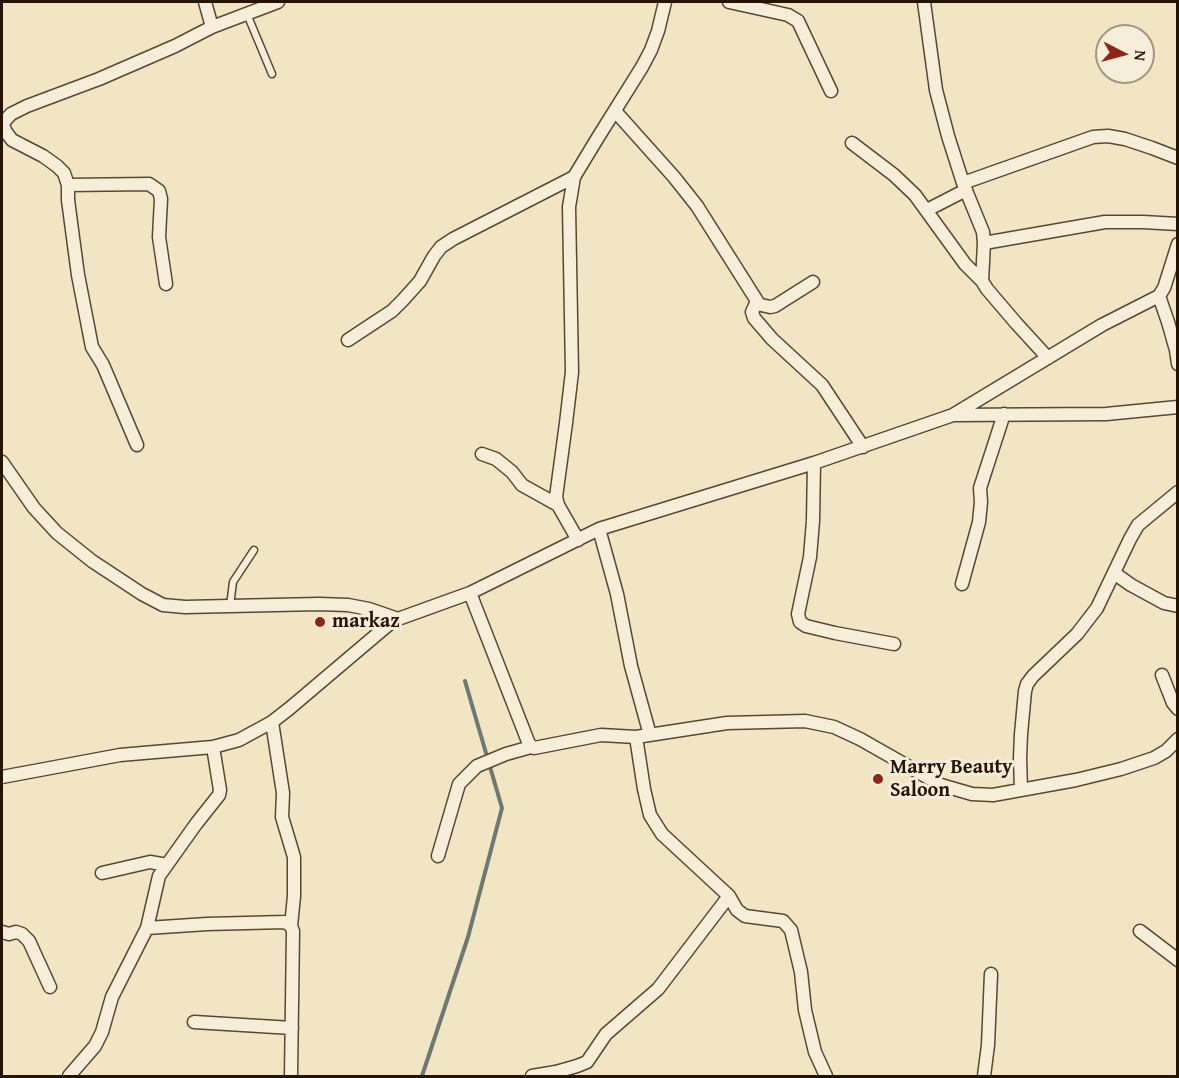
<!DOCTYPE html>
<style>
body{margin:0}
#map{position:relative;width:1179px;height:1078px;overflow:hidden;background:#f1e5c4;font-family:"Gentium Book Plus",serif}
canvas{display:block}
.frame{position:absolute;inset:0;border:3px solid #261300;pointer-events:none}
.north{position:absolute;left:1095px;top:24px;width:60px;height:60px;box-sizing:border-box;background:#f6eed9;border:2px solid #a39682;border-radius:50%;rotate:96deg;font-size:16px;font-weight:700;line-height:24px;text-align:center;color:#261300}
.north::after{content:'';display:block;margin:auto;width:21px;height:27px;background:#8f2418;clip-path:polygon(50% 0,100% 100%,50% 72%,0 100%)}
</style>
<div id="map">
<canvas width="1179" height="1078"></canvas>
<div class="frame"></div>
<div class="north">N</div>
</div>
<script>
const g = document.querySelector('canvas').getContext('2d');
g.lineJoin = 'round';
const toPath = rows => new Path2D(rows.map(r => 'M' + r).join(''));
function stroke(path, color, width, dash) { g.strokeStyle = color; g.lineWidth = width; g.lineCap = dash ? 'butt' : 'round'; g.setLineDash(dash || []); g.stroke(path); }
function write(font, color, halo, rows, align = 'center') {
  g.font = font + ' "Gentium Book Plus",serif'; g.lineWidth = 6; g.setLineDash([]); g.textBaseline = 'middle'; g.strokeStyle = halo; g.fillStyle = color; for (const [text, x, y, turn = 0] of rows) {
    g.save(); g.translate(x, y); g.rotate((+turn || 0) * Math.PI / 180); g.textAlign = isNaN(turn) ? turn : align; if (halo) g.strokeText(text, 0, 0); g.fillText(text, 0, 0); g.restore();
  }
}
stroke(toPath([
 [422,1076,468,937,502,808,465,681]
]), '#6e7971', 4);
const service = toPath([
 [247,14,272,74],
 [230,606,233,582,254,550]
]);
const minor = toPath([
 [205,2,212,27],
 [729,2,788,15,798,21,831,91],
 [924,2,936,90,948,136,963,183,983,232,984,243,982,281,987,289,1016,323,1048,358],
 [615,111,674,177,697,206,757,301,752,312,754,318,772,339,822,385,863,447],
 [2,123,6,132,12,140,43,156,57,166,64,173,68,185,68,200,78,275,92,347,103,365,137,445],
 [2,124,11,114,27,106,99,79,175,46,212,27,278,2],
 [852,143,894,175,915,195,965,264,982,281],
 [963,183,1093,137,1108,136,1125,139,1152,148,1178,158],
 [68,185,149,184,159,191,161,199,159,237,166,284],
 [927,210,966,190],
 [984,243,1105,222,1143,222,1178,224],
 [1159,296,1168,322,1176,350,1178,364],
 [757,304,770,307,775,306,813,282],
 [348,340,392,311,403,300,420,281,434,256,441,247,453,239,574,177],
 [954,415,1106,414,1178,407],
 [482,454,496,459,512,472,522,485,558,505],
 [2,462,34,508,57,533,92,561,142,594,163,605,185,607,319,604,348,605,369,609,398,619],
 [814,463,813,521,810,557,798,614,800,622,806,626,835,633,894,644],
 [599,529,617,594,631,666,650,735],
 [578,540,558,505,556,497,566,423,572,372,569,207,574,177,597,139,642,67,651,50,658,31,665,2],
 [1114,573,1131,585,1164,603,1178,606],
 [962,584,979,522,981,502,980,488,1004,414],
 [470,593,529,744,534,748,601,735,636,737,727,723,805,721,834,727,860,739,941,785,972,794,993,795,1076,780,1121,769,1154,758,1166,751,1178,739],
 [1162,675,1173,703,1178,709],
 [272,722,283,793,282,817,294,857,294,896,291,926],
 [636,737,644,789,650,815,662,834,729,896,737,910,745,916,783,921,791,930,801,972,805,1010,815,1052,826,1076],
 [2,777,120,755,213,747,239,740,272,722,290,708,388,625,398,619,470,593,599,529,814,463,953,415,1102,325,1159,296,1164,288,1178,244],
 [1021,790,1020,758,1021,734,1025,691,1027,684,1033,676,1077,634,1097,608,1130,539,1138,525,1178,492],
 [438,856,459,784,477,766,506,754,531,747],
 [102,873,150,862,167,865],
 [147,928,207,924,285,922,291,926,293,931,291,1076],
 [1140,931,1178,960],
 [2,932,9,934,16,932,22,934,29,941,50,987],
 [194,1022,292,1028],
 [69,1076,95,1046,102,1032,112,997,147,928,159,876,196,824,219,795,220,790,213,747],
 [532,1076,556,1072,577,1066,587,1062,606,1034,658,989,729,896],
 [984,1076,988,1045,991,974]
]);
stroke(service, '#594831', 9);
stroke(minor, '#594831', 15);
stroke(service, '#f6eed9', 6);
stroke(minor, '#f6eed9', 12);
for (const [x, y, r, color] of [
 [320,622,6,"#8f2418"],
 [878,779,6,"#8f2418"]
]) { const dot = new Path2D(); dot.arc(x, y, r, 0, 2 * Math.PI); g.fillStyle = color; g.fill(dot); stroke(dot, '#f6eed9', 2); }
write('bold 20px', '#261300', '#f6eed9', [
 ["markaz",332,622],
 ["Marry Beauty",890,768],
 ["Saloon",890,791]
], 'left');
</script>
